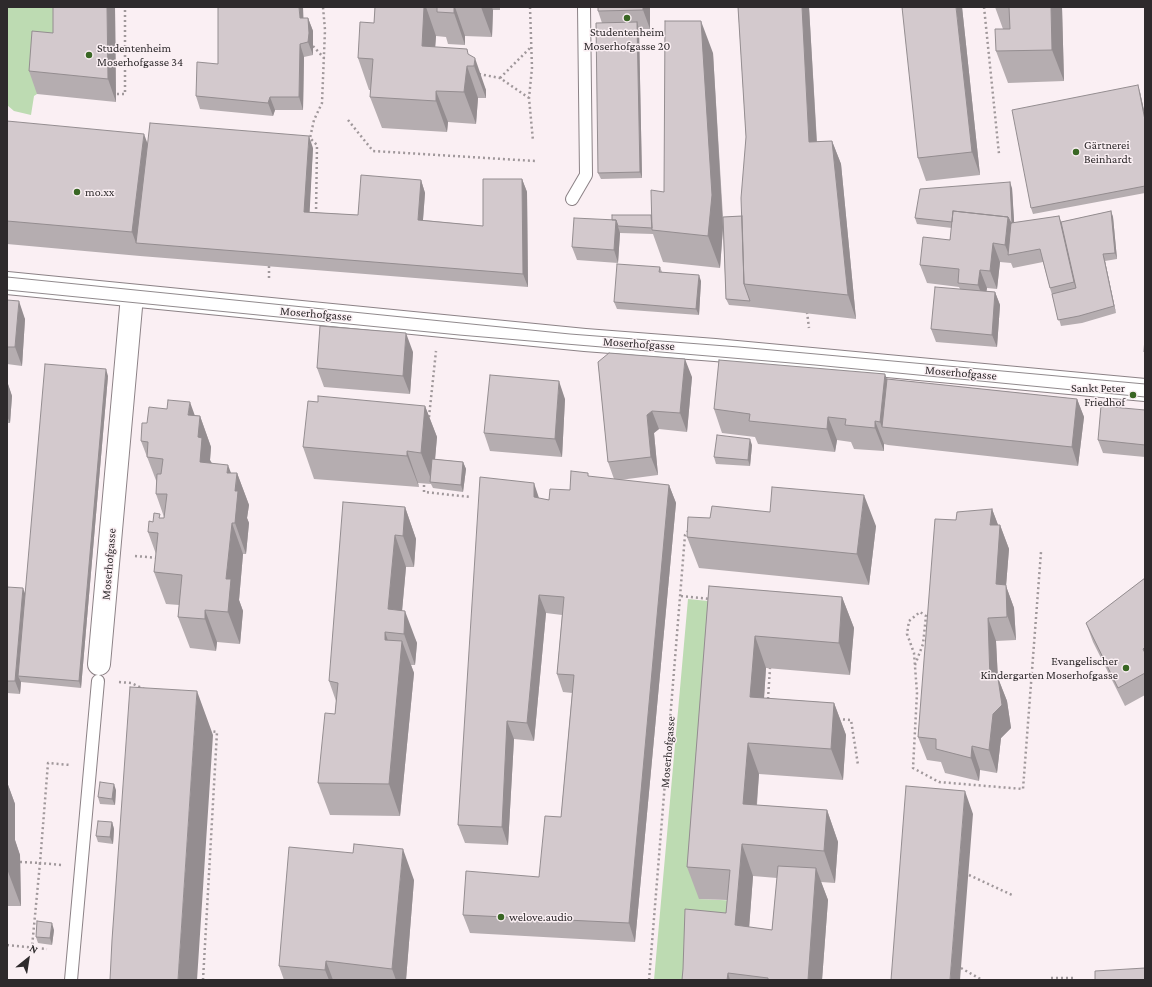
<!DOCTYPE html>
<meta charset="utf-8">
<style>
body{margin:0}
#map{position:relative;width:1152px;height:987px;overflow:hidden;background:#faeff3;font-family:"Crimson Pro",serif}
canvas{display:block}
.frame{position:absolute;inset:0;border:8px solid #2e2a2c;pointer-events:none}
.north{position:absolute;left:8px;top:939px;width:40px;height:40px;-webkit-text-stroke:3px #faeff3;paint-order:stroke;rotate:30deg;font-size:11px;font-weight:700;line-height:16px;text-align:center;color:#2e2a2c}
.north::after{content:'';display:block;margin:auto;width:14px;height:18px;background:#2e2a2c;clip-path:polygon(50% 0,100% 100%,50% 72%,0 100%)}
</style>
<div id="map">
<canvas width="1152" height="987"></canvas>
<div class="frame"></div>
<div class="north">N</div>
</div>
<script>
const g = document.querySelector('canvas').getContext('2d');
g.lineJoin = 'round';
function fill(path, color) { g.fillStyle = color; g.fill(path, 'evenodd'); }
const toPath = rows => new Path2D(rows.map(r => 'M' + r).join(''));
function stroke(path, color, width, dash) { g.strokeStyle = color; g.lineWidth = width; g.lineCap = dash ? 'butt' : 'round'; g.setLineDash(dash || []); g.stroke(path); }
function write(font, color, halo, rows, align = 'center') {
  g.font = font + ' "Crimson Pro",serif'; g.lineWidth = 3; g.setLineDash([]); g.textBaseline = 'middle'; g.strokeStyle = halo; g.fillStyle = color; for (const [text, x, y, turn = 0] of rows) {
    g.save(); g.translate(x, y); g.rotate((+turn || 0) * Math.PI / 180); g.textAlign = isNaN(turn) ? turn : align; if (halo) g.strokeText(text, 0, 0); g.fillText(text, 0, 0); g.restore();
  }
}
fill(toPath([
 [7,7,61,7,61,56,41,54,37,94,34,96,31,115,14,111,7,105],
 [688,599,748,605,699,899,741,901,695,980,654,980]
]), '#bddbb2');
const service = toPath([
 [572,199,586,175,584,7],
 [71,980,98,681]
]);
const minor = toPath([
 [99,664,132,296]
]);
const tertiary = toPath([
 [7,283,585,340,715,350,1145,390]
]);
stroke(service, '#8c8286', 14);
stroke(minor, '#8c8286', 24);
stroke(tertiary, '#8c8286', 24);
stroke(toPath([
 [530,7,532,68,529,98,533,141],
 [984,7,999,154],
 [313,46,324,58],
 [479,74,500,78,529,98],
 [500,78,531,47],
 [117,94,125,94,125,7],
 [348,120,373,151,535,161],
 [316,214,317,145,310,138,314,120,322,103,325,30,323,7],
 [269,278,269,264],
 [807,312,809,328],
 [429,417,436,351],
 [424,485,424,492,471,497],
 [135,556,158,558],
 [681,596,710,599],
 [915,665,923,644,926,616,920,612,909,621,907,634,914,653,917,693,913,768,939,782,1023,789,1041,552],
 [119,682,131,683,144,689],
 [768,699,770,668],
 [838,719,851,720,858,765],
 [20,862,40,863,32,947],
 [61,865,40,863,48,763,70,765],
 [969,875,1012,895],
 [7,945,47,949],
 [961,968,982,980],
 [1051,978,1075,978,1075,980],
 [203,980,217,732,208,731],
 [649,980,685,535,688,531]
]), '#a0989b', 2.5, [2, 3]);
stroke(service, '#fff', 12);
stroke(minor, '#fff', 22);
stroke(tertiary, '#fff', 22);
stroke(toPath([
 [7,277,570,334,739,347,1145,384],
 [7,290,459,335,815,365,1145,397]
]), '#918a8d', 1);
fill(toPath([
 [53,7,115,7,116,102,37,94,29,71,53,33],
 [375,7,500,7,500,10,493,10,492,37,465,36,465,45,448,44,446,37,436,36,435,47,469,55,486,90,486,98,478,98,476,124,448,122,447,132,382,128,370,97,371,90,369,90,358,58,374,23],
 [598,7,650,7,650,29,639,29,642,178,601,179,598,173,602,23,598,11],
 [738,7,809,7,817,142,832,141,841,164,856,319,752,307,729,305,726,299,723,229,720,268,663,262,653,234,620,233,618,263,577,260,572,247,612,220,651,215,664,192,713,53,723,217,742,216,746,137],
 [962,7,980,175,926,181,918,158],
 [995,7,1062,7,1064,81,1008,83,996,51,1003,29],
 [304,18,308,18,313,31,313,55,304,57,303,110,275,110,273,116,200,109,196,96,218,64],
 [1140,92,1145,115,1145,193,1033,214,1031,208],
 [7,121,148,144,313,148,309,212,358,215,421,180,425,193,423,220,483,226,522,179,527,192,528,287,140,256,7,244],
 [1012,188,1014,223,1059,216,1061,222,1111,211,1113,217,1117,259,1105,261,1116,313,1082,323,1061,326,1050,288,1043,262,1013,268,1011,263,1000,262,997,289,987,288,986,291,995,292,1000,305,997,347,936,342,931,329,960,289,959,287,927,283,920,265,950,240,952,228,917,224,915,218],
 [660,267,662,272,701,281,699,315,617,309,614,302],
 [7,300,25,319,22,366,7,364],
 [413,352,410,394,324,387,317,368],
 [598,362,692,377,687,432,659,429,654,433,658,475,620,480,669,485,676,503,635,942,470,933,463,915,539,877,561,817,572,693,563,692,557,674,562,615,546,613,534,741,514,739,508,845,465,843,458,825,539,498,549,500,570,490,614,479,608,462],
 [108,376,81,688,21,682,20,694,7,693,7,587,25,594],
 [887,379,1077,399,1084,417,1078,466,888,445,884,444,884,451,854,449,851,442,837,440,835,452,758,444,755,437,722,433,714,409],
 [7,381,12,396,10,423,7,423],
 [565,399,562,457,490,451,484,433],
 [318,402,425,406,437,437,435,459,463,462,466,469,463,492,433,488,431,484,418,483,419,487,314,479,303,447],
 [167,409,195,415,200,416,211,447,210,460,212,463,231,473,237,473,249,505,247,518,249,523,246,554,243,554,239,600,243,611,240,644,217,642,216,651,190,648,178,617,179,605,166,604,154,572,156,554,148,532,153,522,162,518,164,518,164,517,156,494,157,483,141,441,147,423],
 [1145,410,1145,457,1103,453,1098,440],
 [752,445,750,466,716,464,714,457],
 [405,507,416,539,414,567,406,567,402,611,417,643,415,665,411,665,414,673,400,816,330,815,318,783,335,714,336,701,329,681],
 [992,509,998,525,1000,525,1009,549,1006,586,1014,608,1016,640,996,641,998,678,1007,701,1011,728,1001,738,997,773,980,770,979,781,945,773,941,762,927,760,918,737,956,520],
 [710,518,876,526,869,585,699,568,687,537],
 [1145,578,1145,695,1125,706,1093,642,1086,623],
 [709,586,842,597,854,628,850,675,766,668,764,698,834,703,846,735,843,780,759,774,757,805,827,810,838,842,835,883,821,882,828,900,822,980,682,980,726,913,727,900,699,899,687,867],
 [753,876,777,878,772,930,749,927],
 [7,782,15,804,15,840,20,855,21,906,7,906],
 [116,790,115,805,100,804,98,797],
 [112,822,114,829,113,844,98,842,96,836],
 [414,880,406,980,284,980,279,966],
 [54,930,52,945,38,943,36,937]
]), '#b5adb0');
fill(toPath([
 [107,7,115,7,116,102,108,79],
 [299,7,303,7,304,31,300,18],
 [424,7,426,7,436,36,433,78,422,46],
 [454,7,455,7,465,36,465,45,454,13],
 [481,7,492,7,493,10,492,37],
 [643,7,650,7,650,29,643,10],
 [802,7,809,7,818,165,809,142],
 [956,7,962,7,980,175,972,152],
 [1051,7,1062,7,1064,81,1052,50],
 [308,18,313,31,313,55,308,42],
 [701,21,713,53,723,227,720,268,708,236],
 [637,22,639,29,642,178,640,172],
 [300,44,304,57,303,110,299,97],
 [475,58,486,90,486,98,474,66],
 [467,66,478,98,476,124,464,92],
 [1138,85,1140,92,1145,115,1145,120],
 [436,91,448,122,447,132,436,101],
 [270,97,275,110,273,116,268,103],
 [144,134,153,158,136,243,132,232],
 [309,136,313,148,309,224,304,212],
 [832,141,841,164,856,319,848,295],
 [522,179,527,192,528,287,523,274],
 [421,180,425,193,422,232,418,220],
 [1010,182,1012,188,1015,236,1009,255,1005,245,1008,217],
 [1111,211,1113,217,1117,259,1115,253],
 [1059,216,1063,229,1078,295,1074,282],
 [616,220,620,233,618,263,614,250],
 [993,243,1000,262,997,289,990,271],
 [1103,254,1105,261,1116,313,1114,306],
 [980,270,987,288,985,303,978,285],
 [699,275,701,281,699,315,696,309],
 [995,292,1000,305,997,347,992,335],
 [19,301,25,319,22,366,15,347],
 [406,333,413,352,410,394,403,376],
 [685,359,692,377,687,432,680,413],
 [106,369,108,376,81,688,79,681],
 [885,374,894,397,882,427,880,422],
 [7,381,12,396,10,423,7,416],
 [559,381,565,399,562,457,555,439],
 [1077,399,1084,417,1078,466,1072,447],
 [190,402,199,427,200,416,211,447,210,460,214,469,200,462,188,415],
 [425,406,437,437,433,482,432,482,421,453],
 [652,411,659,429,654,433,658,475,651,457,647,415],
 [828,417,837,440,835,452,827,429],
 [875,421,884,444,884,451,875,428],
 [750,439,752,445,750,466,748,460],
 [407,451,418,483,419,487,407,456],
 [463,462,466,469,463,492,461,485],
 [228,465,236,486,237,473,249,505,247,518,249,523,246,554,235,523,227,473],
 [534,483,540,501,534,497],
 [669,485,676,503,635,942,629,923],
 [864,495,876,526,869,585,857,554],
 [405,507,416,539,414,567,403,536],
 [992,509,1000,530,1000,525,1009,549,1006,586,1014,608,1016,640,996,584,990,525],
 [232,523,243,554,239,600,243,611,240,644,228,612,226,579],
 [395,535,406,567,400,633,388,609],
 [23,588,28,601,18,676,21,682,20,694,15,681],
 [539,595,546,613,534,741,527,723],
 [842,597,854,628,850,675,839,643],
 [205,610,217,642,216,651,205,619],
 [405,611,417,643,415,665,404,634],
 [988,618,996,641,999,702,990,679],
 [385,632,396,664,385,640],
 [755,636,766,668,762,728,750,697],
 [402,641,414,673,400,816,389,784],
 [998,678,1007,701,1011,728,1001,738,997,773,989,750,993,714],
 [197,691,213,735,197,980,178,980],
 [834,703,846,735,843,780,831,749],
 [507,721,514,739,508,845,502,827],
 [748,743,759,774,754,836,743,804],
 [972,746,980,770,979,781,971,758],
 [7,782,15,804,15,840,20,855,21,906,7,869],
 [114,784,116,790,115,805,112,799],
 [965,791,973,814,960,980,950,980],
 [827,810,838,842,835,883,824,851],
 [112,822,114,829,113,844,110,837],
 [742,844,753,876,747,956,735,925],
 [403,849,414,880,406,980,396,980,392,969],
 [816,868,828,900,822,980,808,980],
 [52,923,54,930,52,945,50,938],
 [326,961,333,980,329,980,325,970],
 [728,973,730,980,727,980]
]), '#948d90');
const building = toPath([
 [53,7,107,7,108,79,29,71,32,31,53,33,53,7],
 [218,7,299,7,300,18,308,18,309,33,308,42,300,44,299,97,270,97,268,103,196,96,197,62,218,64,218,7],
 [375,7,424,7,422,46,467,49,468,54,475,58,474,66,467,66,464,92,436,91,436,101,370,97,373,59,358,58,360,22,374,23,375,7],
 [437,7,454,7,454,13,437,12,437,7],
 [598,7,643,7,643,10,598,11,598,7],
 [738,7,802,7,809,142,832,141,848,295,744,284,741,198,746,137,738,7],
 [902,7,956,7,972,152,918,158,902,7],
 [1009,7,1051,7,1052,50,996,51,995,29,1010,29,1009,7],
 [665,21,701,21,712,195,708,236,652,230,651,190,664,192,665,21],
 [637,22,640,172,598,173,596,23,637,22],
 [1138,85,1145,120,1145,186,1031,208,1012,110,1138,85],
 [7,121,144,134,132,232,7,221,7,121],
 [150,123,309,136,304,212,358,215,361,175,421,180,418,220,483,226,483,179,522,179,523,274,136,243,150,123],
 [1010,182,1012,223,1011,223,1008,217,953,211,952,222,915,218,920,189,1010,182],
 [953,211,1008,217,1005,245,993,243,990,271,980,270,978,285,958,283,959,269,920,265,923,237,950,240,953,211],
 [1111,211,1115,253,1103,254,1114,306,1079,316,1058,320,1052,294,1076,288,1061,222,1111,211],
 [612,215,651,215,652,228,618,226,616,220,612,220,612,215],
 [742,216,744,284,750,301,726,299,723,217,742,216],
 [1059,216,1074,282,1050,288,1040,249,1008,255,1011,223,1059,216],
 [574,218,616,220,614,250,572,247,574,218],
 [617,264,660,267,659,272,699,275,696,309,614,302,617,264],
 [935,287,995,292,992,335,931,329,935,287],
 [7,300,19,301,15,347,7,347,7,300],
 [320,326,406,333,403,376,317,368,320,326],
 [1145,337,1145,352,1144,352,1145,337],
 [609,353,685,359,680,413,652,411,647,415,651,457,608,462,598,362,609,353],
 [719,360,885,374,880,422,875,421,875,428,845,425,846,419,828,417,827,429,749,421,750,414,714,409,719,360],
 [45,364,106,369,79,681,18,676,45,364],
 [490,375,559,381,555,439,484,433,490,375],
 [887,379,1077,399,1072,447,882,427,887,379],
 [318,396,425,406,421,453,407,451,407,456,303,447,308,401,318,402,318,396],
 [168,400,190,402,188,415,200,416,198,437,202,438,200,462,228,465,227,473,237,473,235,491,238,491,235,523,232,523,226,579,231,579,228,612,205,610,205,619,178,617,182,575,154,572,158,533,148,532,149,521,153,522,154,513,160,514,159,518,164,518,167,494,156,494,157,474,161,474,163,459,147,457,148,442,141,441,142,423,147,423,149,407,167,409,168,400],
 [1101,406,1145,410,1145,445,1098,440,1101,406],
 [717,435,750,439,748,460,714,457,717,435],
 [432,459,463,462,461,485,430,482,432,459],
 [571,471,588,473,588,476,669,485,629,923,463,915,466,871,539,877,545,816,561,817,574,675,557,674,564,597,539,595,527,723,507,721,502,827,458,825,480,477,534,483,534,497,549,500,550,489,570,490,571,471],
 [772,487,864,495,857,554,687,537,688,517,710,518,712,506,770,512,772,487],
 [343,502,405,507,403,536,395,535,388,609,405,611,404,634,385,632,385,640,402,641,389,784,318,783,325,713,335,714,338,683,329,681,343,502],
 [992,509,990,525,1000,525,996,584,1006,585,1007,617,988,618,990,679,998,678,1002,705,993,714,989,750,972,746,971,758,936,749,936,739,918,737,935,519,956,520,957,512,992,509],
 [1145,578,1145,647,1143,649,1145,653,1145,673,1118,688,1086,623,1145,578],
 [709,586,842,597,839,643,755,636,750,697,834,703,831,749,748,743,743,804,827,810,824,851,742,844,735,925,772,930,778,866,816,868,808,980,768,980,768,978,728,973,727,980,682,980,683,969,685,909,726,913,730,870,687,867,709,586],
 [7,587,23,588,15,681,7,681,7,587],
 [130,687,197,691,178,980,110,980,112,940,130,687],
 [100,782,114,784,112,799,98,797,100,782],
 [906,786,965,791,950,980,891,980,906,786],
 [98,821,112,822,110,837,96,836,98,821],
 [354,844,403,849,392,969,326,961,325,970,279,966,289,847,353,853,354,844],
 [37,921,52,923,50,938,36,937,37,921],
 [1145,968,1145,980,1095,980,1095,971,1145,968]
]);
fill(building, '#d3c9cd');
stroke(building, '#948d90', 1);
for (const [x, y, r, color] of [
 [627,18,4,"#396624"],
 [89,55,4,"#396624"],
 [1076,152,4,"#396624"],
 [77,192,4,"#396624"],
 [1133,395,4,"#396624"],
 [1126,668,4,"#396624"],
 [501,917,4,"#396624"]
]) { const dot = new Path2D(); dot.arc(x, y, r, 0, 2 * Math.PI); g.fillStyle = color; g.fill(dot); stroke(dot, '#faeff3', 1.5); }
write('12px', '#2e2a2c', '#faeff3', [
 ["Studentenheim",627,32,"center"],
 ["Moserhofgasse 20",627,46,"center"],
 ["Studentenheim",97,48],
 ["Moserhofgasse 34",97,62],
 ["Gärtnerei",1084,145],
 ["Beinhardt",1084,159],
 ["mo.xx",85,192],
 ["Sankt Peter",1125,388,"right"],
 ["Friedhof",1125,402,"right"],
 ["Evangelischer",1118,661,"right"],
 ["Kindergarten Moserhofgasse",1118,675,"right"],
 ["welove.audio",509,917]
], 'left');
write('12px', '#2e2a2c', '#faeff3', [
 ["Moserhofgasse",316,314,5],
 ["Moserhofgasse",639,344,4],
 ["Moserhofgasse",961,373,5],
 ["Moserhofgasse",109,564,-85],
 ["Moserhofgasse",668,752,-85]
]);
</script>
